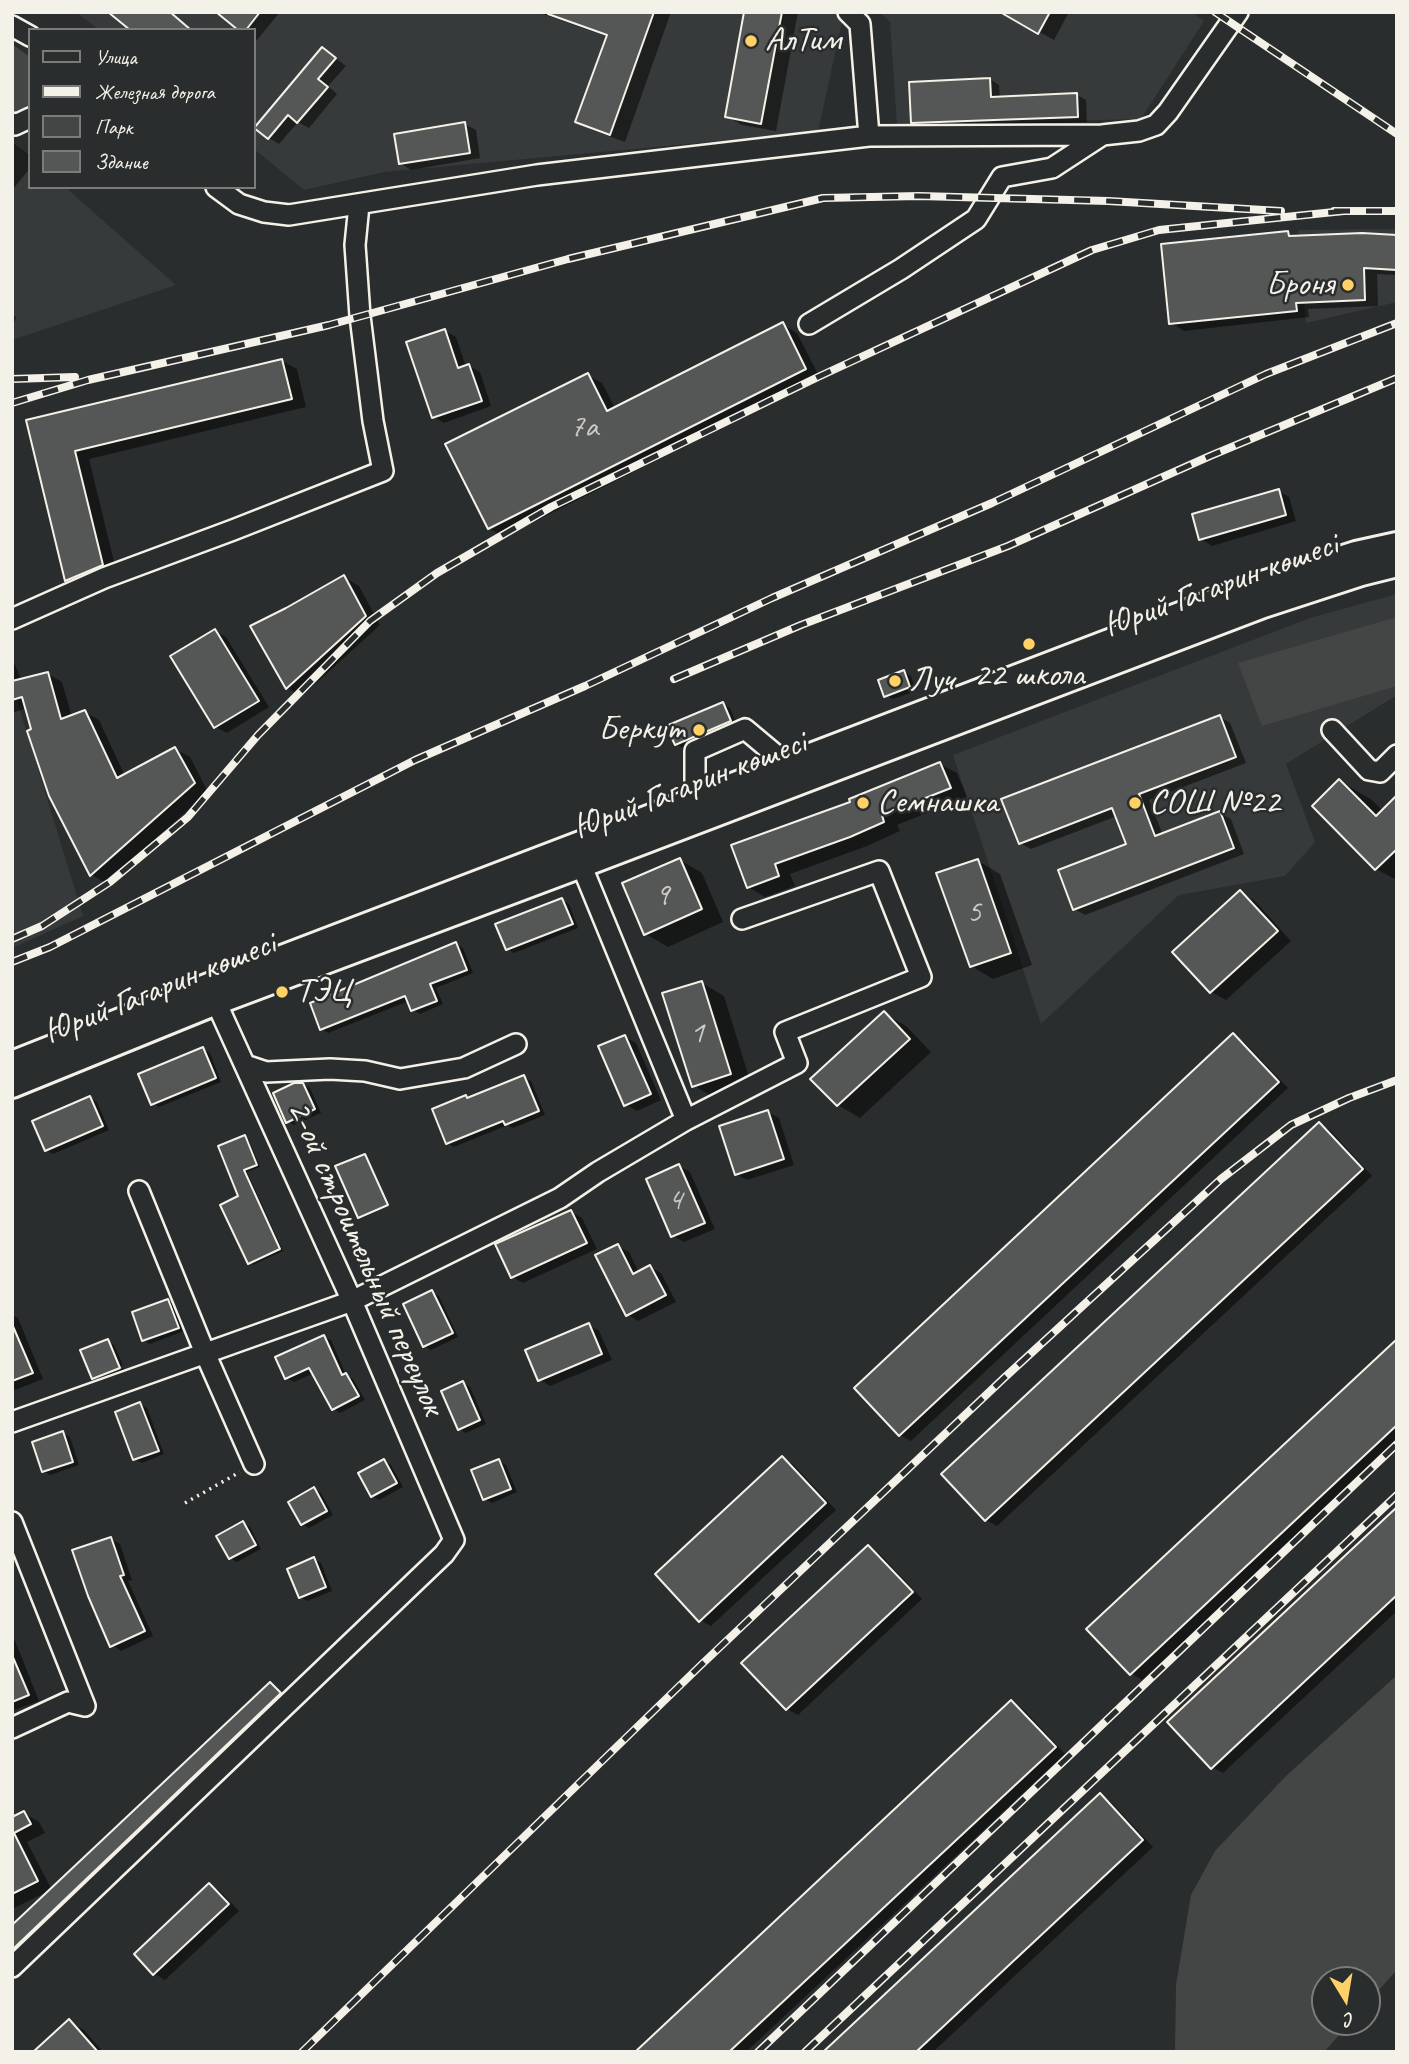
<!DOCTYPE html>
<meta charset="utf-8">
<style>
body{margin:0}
#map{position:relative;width:1409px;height:2064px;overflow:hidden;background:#2a2d2e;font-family:Caveat,sans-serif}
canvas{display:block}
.frame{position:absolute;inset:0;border:14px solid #f4f1e8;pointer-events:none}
.legend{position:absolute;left:28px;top:28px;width:228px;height:161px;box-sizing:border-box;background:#2a2d2e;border:2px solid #7b7b78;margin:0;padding:9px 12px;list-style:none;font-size:21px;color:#f4f1e8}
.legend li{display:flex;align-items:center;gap:14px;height:35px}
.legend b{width:35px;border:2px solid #7b7b78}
.north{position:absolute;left:1311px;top:1966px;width:70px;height:70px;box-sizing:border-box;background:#2a2d2e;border:2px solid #7b7b78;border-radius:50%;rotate:169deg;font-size:19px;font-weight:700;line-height:28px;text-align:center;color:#f4f1e8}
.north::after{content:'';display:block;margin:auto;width:24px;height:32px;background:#ffd166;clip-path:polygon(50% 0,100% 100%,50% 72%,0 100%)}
</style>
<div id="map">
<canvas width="1409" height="2064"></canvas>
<div class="frame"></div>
<ul class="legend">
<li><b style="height:9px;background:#2a2d2e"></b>Улица</li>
<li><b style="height:9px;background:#f4f1e8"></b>Железная дорога</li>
<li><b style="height:19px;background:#444645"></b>Парк</li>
<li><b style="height:19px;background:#555756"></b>Здание</li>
</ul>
<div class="north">С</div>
</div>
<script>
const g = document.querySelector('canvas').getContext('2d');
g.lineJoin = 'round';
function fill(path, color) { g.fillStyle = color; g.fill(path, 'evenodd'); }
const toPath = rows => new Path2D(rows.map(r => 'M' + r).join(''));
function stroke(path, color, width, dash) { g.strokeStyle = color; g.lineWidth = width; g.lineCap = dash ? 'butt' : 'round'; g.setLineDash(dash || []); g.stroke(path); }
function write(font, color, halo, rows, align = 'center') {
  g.font = font + ' Caveat,sans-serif'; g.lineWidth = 5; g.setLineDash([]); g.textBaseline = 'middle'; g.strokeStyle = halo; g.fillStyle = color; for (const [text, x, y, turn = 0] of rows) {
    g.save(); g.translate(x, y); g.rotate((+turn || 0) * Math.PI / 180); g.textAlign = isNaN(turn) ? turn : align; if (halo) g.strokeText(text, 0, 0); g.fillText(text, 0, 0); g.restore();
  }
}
fill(toPath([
 [76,12,844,12,818,132,384,172,304,190,254,149,254,30,99,30],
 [879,12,1191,12,1204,21,1141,119,897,125,890,22],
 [12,142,30,157,30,187,65,187,176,285,12,340],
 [1397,229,1397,302,1306,323,1298,230],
 [1397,594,1397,695,1286,764,1315,842,1285,876,1179,895,1041,1024,953,755,1310,618],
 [12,684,83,916,12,948]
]), '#373a3a');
fill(toPath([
 [12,44,30,57,30,110,15,116,12,113],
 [1397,617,1397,686,1262,726,1238,663],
 [1397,1675,1397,1970,1367,2003,1367,1980,1325,1980,1325,2022,1351,2022,1324,2052,1175,2052,1176,1985,1191,1895,1215,1851,1286,1776]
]), '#444645');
fill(toPath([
 [219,12,280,12,257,40,254,38,254,30,241,30],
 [537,12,671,12,625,142,592,130,578,122,608,37],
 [746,12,798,12,776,131,742,125,727,116],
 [1003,12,1069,12,1054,40],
 [323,49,346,66,328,86,337,94,309,128,298,122,279,144,269,138],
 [990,79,999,85,1000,99,1077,95,1086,100,1087,122,923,128,913,122],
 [465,124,476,130,480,158,411,170,400,163],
 [12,142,30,156,30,168,13,189],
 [1288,233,1296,238,1397,237,1397,275,1377,274,1378,306,1308,309,1309,317,1184,331,1171,323],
 [12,315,16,317,12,329],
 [782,324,797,333,820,378,504,537,489,528,587,375,602,383,615,408],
 [445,331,456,337,466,367,469,366,480,372,491,406,444,423,433,416],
 [282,361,297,369,306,407,89,459,117,574,81,589,67,580,29,422],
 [1278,491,1289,497,1296,521,1212,546,1201,539],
 [344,577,359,586,380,625,302,696,287,688],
 [215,631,226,637,269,707,227,733,216,727,172,657],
 [12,658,22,681,48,674,62,682,72,717,85,712,99,720,125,776,175,749,190,757,208,792,106,883,92,875,50,796,27,708,12,713],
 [904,672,911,676,916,691,893,699,886,695],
 [723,704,730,708,737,725,683,748,676,744],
 [1220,717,1230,723,1246,763,1149,800,1163,835,1220,813,1231,819,1244,854,1085,915,1074,909,1128,845,1117,816,1031,849,1020,843],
 [940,764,957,773,967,797,897,825,900,831,867,846,790,874,795,886,765,897,748,887,734,846,852,803],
 [1340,781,1372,800,1383,811,1397,798,1397,880,1376,869],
 [680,860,702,873,723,922,668,947,646,934],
 [978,861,1000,874,1032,965,993,979,971,966],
 [1240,892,1255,901,1291,941,1226,1000,1211,992,1175,952],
 [562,900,569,904,578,928,514,953,507,949],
 [456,944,463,948,473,973,436,988,443,1004,420,1014,413,1010,409,1001,328,1033,322,1029],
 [702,983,724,996,752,1087,715,1098,693,1085],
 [884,1013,906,1026,931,1052,860,1118,838,1105],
 [1233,1035,1244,1042,1288,1088,911,1441,900,1435],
 [625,1037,636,1043,661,1100,637,1111,626,1105],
 [203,1049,210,1053,221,1082,159,1107,152,1103],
 [524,1077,531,1081,545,1115,513,1128,508,1125,454,1147,447,1143,466,1097,470,1099],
 [303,1084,310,1088,321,1113,294,1125,287,1121],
 [90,1098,97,1102,109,1130,53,1154,46,1150],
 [768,1112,779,1118,794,1165,747,1180,736,1174],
 [1319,1124,1330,1130,1372,1176,997,1526,986,1520,943,1474],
 [245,1137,249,1140,260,1167,247,1172,283,1251,253,1265,249,1262,240,1197],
 [365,1156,368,1158,389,1206,362,1218,359,1217],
 [679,1166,690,1172,715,1229,684,1242,673,1236],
 [571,1212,582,1218,597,1249,523,1283,512,1277],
 [618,1246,629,1252,639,1273,650,1267,661,1273,676,1302,638,1321,627,1314],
 [432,1292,439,1296,458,1337,431,1350,424,1346],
 [168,1301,175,1305,184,1331,150,1344,143,1340],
 [12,1315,18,1318,43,1379,15,1390,12,1389],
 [589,1325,599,1331,612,1360,550,1386,539,1379],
 [324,1337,331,1340,346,1375,353,1379,365,1400,340,1413,334,1409,314,1373,294,1382,287,1378],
 [107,1341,114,1345,123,1365,96,1376,96,1379,94,1378],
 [1397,1341,1397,1441,1142,1680,1131,1673],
 [124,1368,126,1372,101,1382,96,1380],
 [463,1383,470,1387,486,1424,466,1433,459,1429],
 [140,1404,147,1408,164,1454,142,1463,135,1459],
 [63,1433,70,1437,79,1465,50,1475,43,1471],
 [782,1458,793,1464,836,1510,711,1626,700,1620],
 [384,1461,391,1465,403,1487,379,1500,372,1496],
 [499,1461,506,1465,517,1492,492,1503,485,1499],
 [314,1489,321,1493,333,1515,309,1528,302,1524],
 [1397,1510,1397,1611,1223,1773,1212,1767],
 [243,1523,250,1527,261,1549,237,1562,230,1558],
 [111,1539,120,1544,132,1580,128,1581,153,1636,121,1651,112,1645],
 [868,1547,879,1553,922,1599,798,1715,787,1709],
 [314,1559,321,1563,332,1591,307,1601,300,1597],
 [12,1633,39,1701,12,1711],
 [273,1686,282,1696,12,1954,12,1928,51,1890,12,1909,12,1816,15,1818,24,1813,39,1822,45,1833,27,1842,52,1890],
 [1012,1702,1023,1709,1065,1754,746,2052,638,2052],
 [1100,1796,1111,1802,1153,1847,933,2052,826,2052],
 [209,1885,220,1891,239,1911,165,1980,155,1974,136,1954],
 [69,2022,84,2030,103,2052,35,2052]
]), '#0007');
const building = toPath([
 [108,12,170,12,191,30,130,30,108,12],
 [216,12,260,12,246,30,238,30,216,12],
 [548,12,654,12,610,135,575,122,607,35,548,14,548,12],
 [744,12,782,12,761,124,725,117,744,12],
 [1000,12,1050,12,1038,34,1000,12],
 [322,47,336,58,318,79,328,87,297,123,288,115,268,139,254,128,322,47],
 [990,78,991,97,1077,93,1078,117,911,123,909,82,990,78],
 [465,122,470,153,399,164,394,134,465,122],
 [1288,231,1289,236,1362,233,1397,235,1397,270,1364,268,1365,300,1296,303,1297,311,1169,324,1161,244,1288,231],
 [783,322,806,369,488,529,445,444,588,373,607,411,783,322],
 [445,329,458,368,469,364,482,401,432,418,406,342,445,329],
 [282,359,292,399,75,451,103,565,65,581,26,420,282,359],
 [1279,489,1286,515,1199,540,1192,514,1279,489],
 [344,575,366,616,286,689,250,626,286,608,344,575],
 [215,629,259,701,214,728,170,656,215,629],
 [904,670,910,687,884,697,878,680,904,670],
 [48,672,61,719,85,710,117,778,175,747,195,783,90,876,49,796,27,731,31,729,22,697,12,700,12,681,48,672],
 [723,702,731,721,675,745,666,726,723,702],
 [1220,715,1236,757,1139,794,1155,836,1220,811,1234,848,1073,910,1058,870,1126,844,1112,808,1019,844,1001,799,1220,715],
 [940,762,951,788,882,815,884,822,850,837,775,864,779,876,747,888,731,845,850,802,849,799,940,762],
 [1339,779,1376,816,1397,795,1397,849,1375,870,1312,806,1339,779],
 [680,858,702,909,644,935,622,883,680,858],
 [978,859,1011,953,970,967,936,873,978,859],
 [1240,890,1278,931,1210,993,1172,952,1240,890],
 [562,898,573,924,506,950,495,924,562,898],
 [456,942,467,970,430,984,437,1001,411,1011,405,996,320,1030,310,1003,456,942],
 [702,981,731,1074,692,1087,662,993,702,981],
 [884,1011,910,1039,837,1106,810,1079,884,1011],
 [1233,1033,1279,1082,899,1436,854,1388,1233,1033],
 [625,1035,651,1094,624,1106,598,1046,625,1035],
 [203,1047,216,1078,151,1105,138,1074,203,1047],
 [524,1075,539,1111,505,1125,503,1121,446,1144,432,1109,466,1095,467,1098,524,1075],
 [294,1083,303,1083,315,1109,286,1123,273,1093,294,1083],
 [90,1096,103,1126,45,1151,32,1121,90,1096],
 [768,1110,784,1159,735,1175,719,1126,768,1110],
 [1319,1122,1363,1169,985,1521,941,1474,1319,1122],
 [245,1135,257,1165,244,1170,280,1249,248,1264,220,1205,238,1196,218,1146,245,1135],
 [365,1154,388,1205,358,1218,335,1166,365,1154],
 [679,1164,705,1223,671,1237,646,1179,679,1164],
 [571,1210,587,1243,511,1278,495,1244,571,1210],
 [618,1244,633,1274,650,1265,666,1295,626,1316,595,1255,618,1244],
 [432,1290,453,1333,423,1347,403,1304,432,1290],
 [168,1299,179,1328,142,1341,132,1312,168,1299],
 [589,1323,602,1354,538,1381,525,1350,589,1323],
 [12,1324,33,1373,12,1381,12,1324],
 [324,1335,342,1375,346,1373,359,1396,332,1410,309,1368,285,1379,275,1357,324,1335],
 [108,1339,120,1368,92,1379,80,1350,108,1339],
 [1397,1339,1397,1425,1130,1675,1086,1629,1397,1339],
 [463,1381,480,1420,458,1430,441,1391,463,1381],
 [140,1402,159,1451,133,1460,115,1412,140,1402],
 [63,1431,73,1462,42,1472,32,1442,63,1431],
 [782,1456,826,1503,699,1622,655,1574,782,1456],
 [384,1459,397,1483,371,1497,358,1473,384,1459],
 [499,1459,511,1489,483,1500,471,1470,499,1459],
 [314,1487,327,1511,301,1525,288,1502,314,1487],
 [1397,1507,1397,1595,1211,1769,1167,1722,1397,1507],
 [243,1521,256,1545,229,1559,216,1536,243,1521],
 [111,1537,124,1575,120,1576,145,1631,110,1647,88,1596,72,1550,111,1537],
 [868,1545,913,1592,786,1710,741,1663,868,1545],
 [314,1557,326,1587,299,1598,287,1569,314,1557],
 [12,1655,29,1695,12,1702,12,1655],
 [270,1682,281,1693,12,1950,12,1925,270,1682],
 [1011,1700,1056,1747,729,2052,635,2052,1011,1700],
 [1100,1793,1143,1840,916,2052,823,2052,1100,1793],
 [24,1811,31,1824,14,1833,38,1881,12,1894,12,1817,24,1811],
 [209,1883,229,1904,153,1975,134,1954,209,1883],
 [69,2019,98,2052,33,2052,69,2019]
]);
fill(building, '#555756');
stroke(building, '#f4f1e8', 2);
const minor = toPath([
 [848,12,860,24,869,136],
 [12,26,30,36],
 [12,123,15,125,30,118],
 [216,187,239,204,264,212,289,215,537,175,869,136,1102,135,1139,131,1156,125,1168,112,1238,12],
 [809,324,901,269,976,219,1002,177,1052,168,1101,136],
 [12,619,104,578,233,530,383,471,373,421,360,316,355,245,359,205],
 [1332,730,1369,770,1380,772,1397,755],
 [695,800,695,751,745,729,788,765],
 [576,852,686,1120],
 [245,1065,266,1072,330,1069,365,1071,400,1079,464,1068,516,1044],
 [139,1191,205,1353,254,1464],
 [12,1422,352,1301,560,1198,598,1172,686,1120,797,1063,785,1032,921,977,879,871,742,919],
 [12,1522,85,1706],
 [12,1728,68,1702,85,1706],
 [12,1967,444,1554,454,1540,352,1301,216,1002]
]);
const major = toPath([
 [12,1064,209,986,1256,586,1356,554,1397,545],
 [12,1085,216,1002,581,865,1263,605,1361,573,1397,564]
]);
stroke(minor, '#f4f1e8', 24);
stroke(major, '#f4f1e8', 30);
stroke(toPath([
 [185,1503,240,1472]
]), '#f4f1e8', 3.5, [2, 5]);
stroke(minor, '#2a2d2e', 19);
stroke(major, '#2a2d2e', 24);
const rail = toPath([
 [1215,12,1397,134],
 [1334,211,1397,211],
 [12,379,75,377],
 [12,403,88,380,329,325,568,259,823,198,919,196,1108,201,1281,211],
 [674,679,801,625,1008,546,1210,456,1397,378],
 [12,939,42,926,110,882,188,817,258,735,370,621,437,573,551,507,818,377,1092,250,1159,230,1344,211],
 [12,962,50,947,415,760,585,686,772,598,992,503,1266,374,1397,323],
 [302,2052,700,1666,1004,1378,1221,1179,1291,1125,1349,1098,1397,1080],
 [758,2052,1397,1444],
 [805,2052,1397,1495]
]);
stroke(rail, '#f4f1e8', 8);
stroke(rail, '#2a2d2e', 5, [16]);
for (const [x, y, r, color] of [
 [751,41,7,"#ffd166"],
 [1348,285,7,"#ffd166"],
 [1029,644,7,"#ffd166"],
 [895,681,7,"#ffd166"],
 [699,730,7,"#ffd166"],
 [863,803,7,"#ffd166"],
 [1135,803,7,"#ffd166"],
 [282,992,7,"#ffd166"]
]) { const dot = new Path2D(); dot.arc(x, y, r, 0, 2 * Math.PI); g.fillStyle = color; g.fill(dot); stroke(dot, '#2a2d2e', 2.5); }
write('32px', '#cccac4', null, [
 ["7а",584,428],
 ["9",662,896],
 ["5",974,913],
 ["1",697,1034],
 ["4",675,1201]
]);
write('35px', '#f4f1e8', '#2a2d2e', [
 ["АлТим",765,41],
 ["Броня",1334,285,"right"],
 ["22 школа",1029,676,"center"],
 ["Луч",909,681],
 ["Беркут",685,730,"right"],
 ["Семнашка",877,803],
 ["СОШ №22",1149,803],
 ["ТЭЦ",296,992]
], 'left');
write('35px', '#f4f1e8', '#2a2d2e', [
 ["Юрий Гагарин көшесі",1221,586,-20],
 ["Юрий Гагарин көшесі",690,786,-21],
 ["Юрий Гагарин көшесі",160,989,-22],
 ["2-ой строительный переулок",365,1258,66]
]);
</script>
